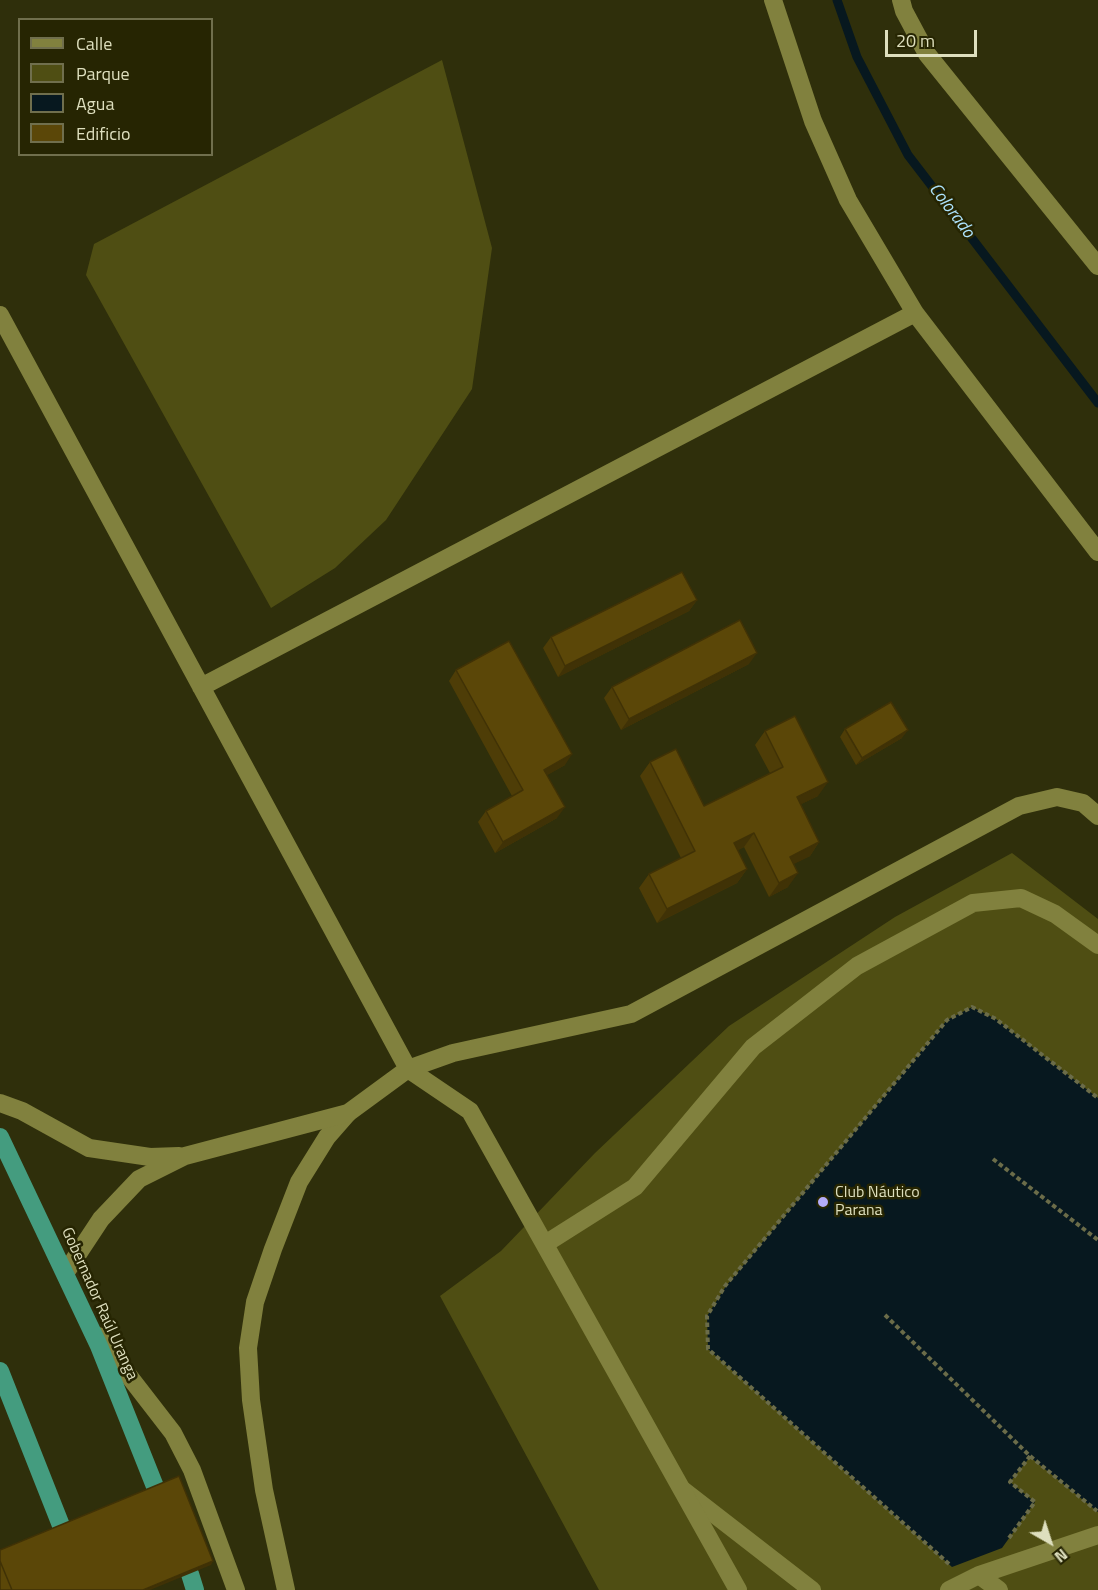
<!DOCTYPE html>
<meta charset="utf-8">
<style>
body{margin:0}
#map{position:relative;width:1098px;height:1590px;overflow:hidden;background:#2f2f0b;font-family:"Titillium Web",sans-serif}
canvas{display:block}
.legend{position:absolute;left:18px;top:18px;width:195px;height:138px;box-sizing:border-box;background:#262502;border:2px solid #706f4d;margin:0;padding:8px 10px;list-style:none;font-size:18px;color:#dedfbe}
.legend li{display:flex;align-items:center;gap:12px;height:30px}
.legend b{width:30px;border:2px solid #706f4d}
.north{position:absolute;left:1020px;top:1512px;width:60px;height:60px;-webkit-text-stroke:4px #262502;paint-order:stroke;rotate:141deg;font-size:16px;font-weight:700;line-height:24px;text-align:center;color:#dedfbe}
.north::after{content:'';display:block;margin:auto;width:21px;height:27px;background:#dedfbe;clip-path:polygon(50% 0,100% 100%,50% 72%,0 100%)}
.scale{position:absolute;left:885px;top:30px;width:92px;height:27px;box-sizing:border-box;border:3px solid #dedfbe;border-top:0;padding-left:8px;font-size:18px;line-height:21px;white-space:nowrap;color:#dedfbe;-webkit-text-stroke:4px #262502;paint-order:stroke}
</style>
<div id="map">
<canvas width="1098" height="1590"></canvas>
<ul class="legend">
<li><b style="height:8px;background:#81813e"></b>Calle</li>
<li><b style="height:16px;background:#4f4e13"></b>Parque</li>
<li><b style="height:16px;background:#07181f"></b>Agua</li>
<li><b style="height:16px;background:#5b4708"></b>Edificio</li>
</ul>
<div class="north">N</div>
<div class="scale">20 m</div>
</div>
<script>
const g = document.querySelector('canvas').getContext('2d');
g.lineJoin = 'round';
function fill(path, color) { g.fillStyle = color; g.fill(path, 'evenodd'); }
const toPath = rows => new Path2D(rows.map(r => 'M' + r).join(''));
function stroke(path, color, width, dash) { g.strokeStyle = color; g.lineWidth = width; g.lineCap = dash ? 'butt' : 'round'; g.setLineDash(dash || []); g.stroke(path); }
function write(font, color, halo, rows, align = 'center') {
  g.font = font + ' "Titillium Web",sans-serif'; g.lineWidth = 5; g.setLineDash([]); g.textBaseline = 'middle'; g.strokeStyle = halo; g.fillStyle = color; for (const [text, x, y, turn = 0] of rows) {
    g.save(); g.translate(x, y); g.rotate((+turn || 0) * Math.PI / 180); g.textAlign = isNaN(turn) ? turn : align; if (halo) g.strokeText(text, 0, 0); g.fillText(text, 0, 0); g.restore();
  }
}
fill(toPath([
 [442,60,492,248,472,389,386,520,335,568,271,608,86,275,94,244],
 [1012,853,1098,919,1098,1590,599,1590,440,1296,501,1251,595,1153,729,1026,895,917]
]), '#4f4e13');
fill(toPath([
 [972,1007,996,1019,1098,1098,1098,1512,1030,1457,1010,1482,1035,1502,1002,1548,952,1567,708,1349,707,1316,726,1286,947,1020]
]), '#07181f');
stroke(toPath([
 [837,0,857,57,908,155,1098,403]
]), '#07181f', 9);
stroke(toPath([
 [993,1159,1098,1240],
 [885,1315,1030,1456,1097,1511],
 [1009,1538,1035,1502,1010,1482,1030,1456],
 [949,1564,708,1349,707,1316,725,1286,947,1020,972,1007,996,1019,1098,1098]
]), '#6b6c49', 4, [4.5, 3]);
stroke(toPath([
 [98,1336,173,1433,192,1470,236,1590],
 [683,1490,812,1590],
 [979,1575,999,1590],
 [286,1590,264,1490,251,1400,248,1348,255,1302,273,1249,299,1182,327,1137,348,1113],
 [949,1590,979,1575,1098,1535]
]), '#81813e', 18);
stroke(toPath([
 [773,0,813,121,848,200,915,313,1098,552],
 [901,0,904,11,927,54,1098,266],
 [0,315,408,1069,470,1111,738,1590],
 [201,687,915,313],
 [0,1103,22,1111,89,1148,150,1157,179,1156],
 [545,1244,635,1187,753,1047,857,966,973,903,1021,898,1055,914,1098,945],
 [66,1272,101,1219,139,1179,185,1156,348,1113,408,1069,453,1053,631,1014,1019,806,1057,797,1083,803,1098,816]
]), '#81813e', 18);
stroke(toPath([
 [0,1137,99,1346,156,1489],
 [0,1371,62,1528],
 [190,1574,195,1590]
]), '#449c7f', 18);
fill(toPath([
 [697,600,689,611,558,677,543,648,551,637],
 [749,664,621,730,604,698,612,687],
 [456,670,565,765,547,775,557,818,495,853,478,822,486,811,512,796,449,681],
 [845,729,902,738,856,765,840,737],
 [765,731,818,796,801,804,819,842,810,856,793,864,788,887,769,897,744,847,738,850,747,869,737,883,657,923,639,888,649,874,681,858,640,776,650,762,704,806,770,773,755,745]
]), '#4e3d07');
fill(toPath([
 [697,600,689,611,558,677,565,666],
 [757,653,749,664,621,730,629,719],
 [908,730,902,738,856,765,862,758],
 [572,754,565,765,537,781,544,770],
 [828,782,818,796,787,811,797,797],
 [565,807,557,818,495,853,503,842],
 [754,833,744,847,724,857,734,843],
 [819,842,810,856,780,871,790,857],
 [747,869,737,883,657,923,667,909],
 [798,873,788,887,769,897,779,883],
 [213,1561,211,1565,150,1590,144,1590]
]), '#403206');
const building = toPath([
 [682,572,697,600,565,666,551,637,682,572],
 [740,620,757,653,629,719,612,687,740,620],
 [509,641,572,754,544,770,565,807,503,842,486,811,523,790,456,670,509,641],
 [891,702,908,730,862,758,845,729,891,702],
 [795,716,828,782,797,797,819,842,790,857,798,873,779,883,754,833,734,843,747,869,667,909,649,874,695,851,650,762,676,749,704,806,783,767,765,731,795,716],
 [179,1476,213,1561,143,1590,12,1590,0,1561,0,1550,179,1476],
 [0,1561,12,1590,0,1590,0,1561]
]);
fill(building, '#5b4708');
stroke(building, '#403206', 1.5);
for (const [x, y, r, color] of [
 [823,1202,6,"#b4acf9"]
]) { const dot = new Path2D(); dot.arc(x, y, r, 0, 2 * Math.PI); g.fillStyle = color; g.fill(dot); stroke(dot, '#262502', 2); }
write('16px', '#dedfbe', '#262502', [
 ["Club Náutico",835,1193],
 ["Parana",835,1211]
], 'left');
write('16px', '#dedfbe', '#262502', [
 ["Gobernador Raúl Uranga",99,1304,66]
]);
write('italic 18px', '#aee3fd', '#262502', [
 ["Colorado",951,211,53]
]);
</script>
